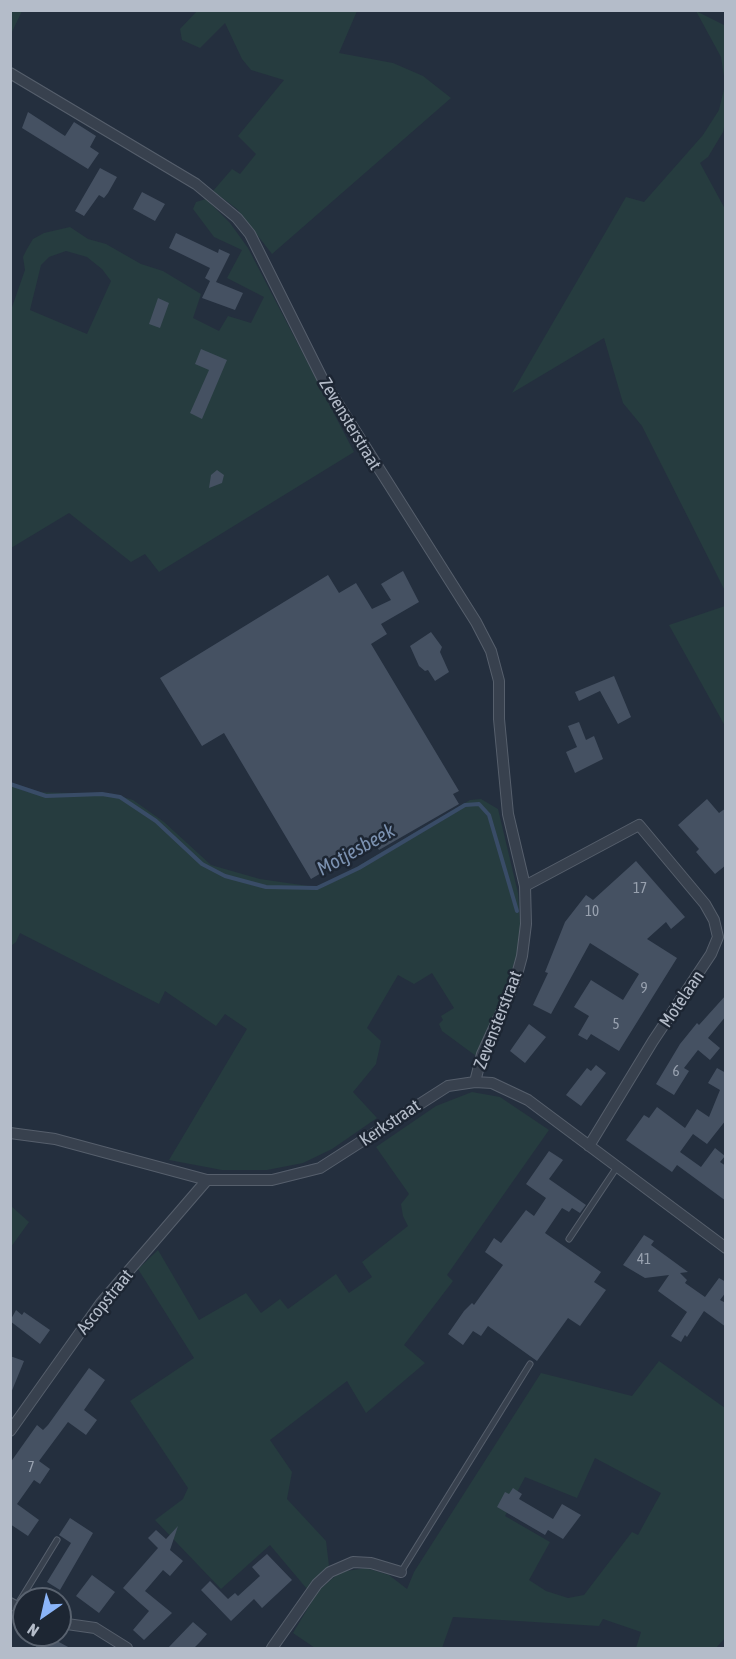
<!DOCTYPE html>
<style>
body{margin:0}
#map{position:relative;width:736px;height:1659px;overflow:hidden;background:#242f3e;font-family:"Asap Condensed",sans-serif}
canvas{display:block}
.frame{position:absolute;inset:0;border:12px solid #b4bcc9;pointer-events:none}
.north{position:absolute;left:12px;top:1587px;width:60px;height:60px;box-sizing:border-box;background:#1d2633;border:2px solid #59626f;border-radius:50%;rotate:214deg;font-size:16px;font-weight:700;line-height:24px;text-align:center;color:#b4bcc9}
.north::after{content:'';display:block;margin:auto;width:21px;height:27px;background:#8ab4f8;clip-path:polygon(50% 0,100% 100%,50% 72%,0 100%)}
</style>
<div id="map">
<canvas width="736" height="1659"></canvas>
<div class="frame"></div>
<div class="north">N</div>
</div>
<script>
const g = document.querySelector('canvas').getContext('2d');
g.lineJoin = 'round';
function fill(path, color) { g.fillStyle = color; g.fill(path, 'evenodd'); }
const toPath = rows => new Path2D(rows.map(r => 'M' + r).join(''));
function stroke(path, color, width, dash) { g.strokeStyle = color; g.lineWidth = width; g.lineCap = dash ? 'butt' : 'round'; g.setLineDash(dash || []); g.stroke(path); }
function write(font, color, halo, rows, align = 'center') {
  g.font = font + ' "Asap Condensed",sans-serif'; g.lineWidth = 5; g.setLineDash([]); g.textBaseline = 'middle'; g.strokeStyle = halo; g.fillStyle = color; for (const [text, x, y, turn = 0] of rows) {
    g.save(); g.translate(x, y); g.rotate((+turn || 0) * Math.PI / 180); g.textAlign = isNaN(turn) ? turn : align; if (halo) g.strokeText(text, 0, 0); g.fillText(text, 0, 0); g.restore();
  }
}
fill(toPath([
 [11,10,22,11,11,34,10,11],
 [197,11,357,11,339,53,393,63,423,76,451,98,272,254,237,209,213,191,232,169,240,174,256,154,238,136,284,80,251,70,242,59,225,23,200,48,182,40,180,29],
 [696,11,724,25,725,83,721,57],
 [725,85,725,122,723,132,708,157,700,163,725,209,725,591,642,426,623,403,604,338,512,393,626,197,644,202,703,135,719,110],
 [206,199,230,223,248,248,354,452,159,572,145,554,131,562,69,513,11,548,11,310,25,270,23,257,27,249,33,239,44,233,70,227,88,239,106,244,141,264,163,271,201,294,193,318,219,331,228,316,251,323,264,297,227,278,242,250,214,237,193,209,196,202],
 [66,251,87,257,102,269,111,281,87,334,30,310,41,265,49,257],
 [725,606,726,606,725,726,669,625],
 [10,784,27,792,113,794,133,800,164,822,211,865,260,879,315,887,345,874,470,800,481,799,498,809,518,893,521,935,517,967,476,1056,442,1031,439,1024,443,1020,441,1016,454,1008,432,973,414,984,398,975,367,1028,381,1041,376,1064,353,1092,377,1118,332,1149,303,1163,267,1170,222,1170,169,1160,247,1029,225,1014,216,1026,165,991,159,1004,20,933,16,942,11,946],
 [472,1092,500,1097,549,1130,447,1275,453,1281,404,1345,425,1363,366,1413,347,1381,270,1440,292,1472,287,1499,326,1541,329,1566,307,1589,270,1545,221,1589,155,1520,183,1499,188,1488,130,1401,194,1358,138,1269,158,1250,199,1320,246,1293,261,1313,280,1299,288,1309,336,1274,349,1293,372,1277,362,1262,408,1226,403,1216,401,1204,409,1194,376,1147,436,1106],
 [11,1206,29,1222,11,1247],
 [659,1361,725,1408,726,1637,716,1648,636,1648,641,1632,603,1619,599,1626,453,1617,442,1648,315,1648,293,1633,318,1591,340,1572,366,1568,389,1575,407,1589,414,1572,541,1373,632,1396],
 [595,1458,661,1493,638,1535,632,1532,584,1595,568,1598,546,1591,529,1580,550,1542,505,1516,525,1477,577,1498]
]), '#263c3f');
stroke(toPath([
 [10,784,46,796,102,794,120,797,156,821,202,864,225,876,266,887,317,888,359,868,465,805,479,804,489,815,517,911]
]), '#394c67', 4);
fill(toPath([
 [28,112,65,136,74,122,96,136,90,147,99,153,88,169,22,128],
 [100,168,117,177,108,193,104,198,99,195,84,216,75,211],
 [142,192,165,204,155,221,133,209],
 [176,233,218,253,219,249,230,254,216,282,243,293,235,310,202,298,210,281,205,278,210,268,169,248],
 [158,298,169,303,160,328,149,324],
 [201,349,227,360,202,419,190,413,209,370,195,364],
 [217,470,224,475,222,483,209,488,211,475],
 [403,571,419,602,381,624,387,634,371,644,459,791,453,794,459,804,379,850,374,842,311,879,224,733,202,746,160,678,328,575,339,593,356,583,372,609,391,600,381,584],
 [431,632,442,647,440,652,449,672,435,681,428,670,425,671,419,666,410,646],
 [614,676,631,717,618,724,600,691,579,701,575,692],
 [579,722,586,740,594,736,603,759,575,773,566,752,577,747,568,726],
 [707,799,719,813,726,808,726,865,715,874,696,852,699,849,678,825],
 [636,861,685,917,671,929,666,922,647,939,677,958,619,1051,591,1034,587,1040,578,1035,589,1016,574,1007,591,980,623,1000,639,974,590,943,551,1014,533,1005,548,973,545,972,565,922,586,895,593,900],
 [726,995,726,1016,708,1038,720,1048,710,1060,698,1050,684,1068,689,1071,674,1095,656,1084,680,1044,697,1023,699,1025],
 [529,1024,546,1037,525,1063,510,1051],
 [596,1065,606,1073,581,1106,566,1095,587,1068,591,1071],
 [717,1068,726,1073,726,1120,707,1144,693,1134,680,1152,701,1167,715,1148,725,1156,720,1162,726,1166,726,1201,677,1165,672,1172,626,1140,644,1115,649,1118,657,1107,685,1128,697,1109,709,1117,720,1090,708,1083],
 [549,1151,563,1160,549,1179,586,1205,580,1213,572,1208,569,1212,562,1208,545,1233,601,1272,594,1282,606,1290,580,1326,568,1318,537,1361,488,1326,481,1336,473,1331,463,1345,448,1334,464,1311,472,1303,474,1305,503,1265,485,1252,494,1238,501,1243,526,1210,534,1216,546,1198,526,1184],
 [644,1235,654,1241,651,1245,688,1272,680,1273,687,1280,685,1283,705,1297,719,1278,726,1282,726,1292,720,1300,726,1303,726,1327,704,1311,687,1337,685,1335,681,1342,671,1336,687,1312,658,1291,669,1275,645,1278,623,1265],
 [16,1310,22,1315,24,1312,50,1330,40,1344,10,1321],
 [10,1356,24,1361,11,1393,10,1393],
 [89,1368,105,1380,84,1410,97,1420,86,1435,68,1422,39,1461,50,1469,40,1484,34,1480,17,1504,39,1520,28,1536,10,1524,10,1463,37,1425,43,1430,48,1425],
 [513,1488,522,1494,519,1499,553,1519,562,1504,581,1515,563,1539,548,1530,545,1535,497,1507,505,1492,509,1494],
 [70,1518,93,1533,60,1590,47,1582,71,1543,59,1535],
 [178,1526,170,1550,183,1561,170,1576,163,1570,145,1591,172,1613,144,1640,133,1630,149,1611,123,1588,158,1548,148,1538,156,1530,166,1539],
 [267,1554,292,1580,262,1608,254,1599,231,1621,201,1590,210,1581,228,1599,235,1593,238,1596,260,1576,252,1567],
 [92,1575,115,1592,99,1613,76,1596],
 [193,1622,207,1634,200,1642,194,1648,168,1648],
 [43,1635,46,1635,70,1648,35,1648]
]), '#455162');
const service = toPath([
 [569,1239,617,1167],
 [401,1572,530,1364],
 [16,1607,57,1540]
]);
const minor = toPath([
 [10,73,196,184,237,218,250,234,323,380,476,622,491,651,499,681,499,719,508,814,525,886,526,924,522,956,515,982,482,1054,475,1082],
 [525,886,639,825,705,904,714,920,718,937,711,954,653,1041,589,1146],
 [10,1133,55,1139,207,1180,272,1180,320,1168,448,1086,475,1082,492,1083,528,1100,726,1248],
 [10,1431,101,1303,207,1180],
 [10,1603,24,1611],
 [60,1623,95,1628,127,1648],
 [272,1648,317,1584,330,1572,353,1562,371,1563,401,1572]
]);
stroke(service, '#565f6c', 7);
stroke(minor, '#565f6c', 12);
stroke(service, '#38414e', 5);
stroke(minor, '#38414e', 10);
write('15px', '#98a1af', null, [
 ["17",640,888],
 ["10",592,911],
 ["9",644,988],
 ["5",616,1024],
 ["6",676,1071],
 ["41",644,1259],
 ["7",31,1467]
]);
write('18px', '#b4bcc9', '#1d2633', [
 ["Zevensterstraat",350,424,59],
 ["Motelaan",682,999,-56],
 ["Zevensterstraat",498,1020,-69],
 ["Kerkstraat",390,1123,-34],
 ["Ascopstraat",105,1302,-51]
]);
write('italic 20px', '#7c92b1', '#1d2633', [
 ["Motjesbeek",356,850,-29]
]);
</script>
